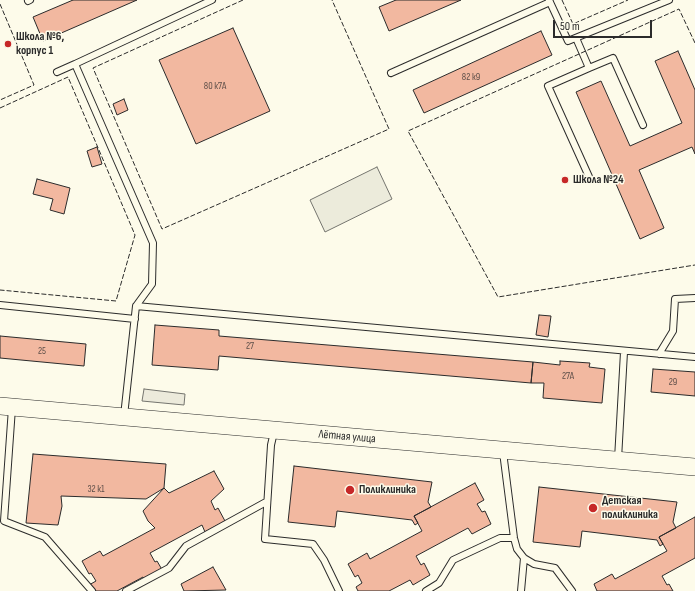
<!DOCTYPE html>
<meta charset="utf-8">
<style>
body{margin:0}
#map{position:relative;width:695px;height:591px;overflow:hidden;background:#fdfbea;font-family:"Sofia Sans Condensed",sans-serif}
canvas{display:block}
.scale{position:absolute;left:553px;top:20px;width:99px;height:18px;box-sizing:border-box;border:2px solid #2b2b2b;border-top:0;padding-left:5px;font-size:12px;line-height:14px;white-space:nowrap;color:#2b2b2b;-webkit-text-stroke:3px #fdfbea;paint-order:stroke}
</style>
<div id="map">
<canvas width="695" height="591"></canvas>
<div class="scale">50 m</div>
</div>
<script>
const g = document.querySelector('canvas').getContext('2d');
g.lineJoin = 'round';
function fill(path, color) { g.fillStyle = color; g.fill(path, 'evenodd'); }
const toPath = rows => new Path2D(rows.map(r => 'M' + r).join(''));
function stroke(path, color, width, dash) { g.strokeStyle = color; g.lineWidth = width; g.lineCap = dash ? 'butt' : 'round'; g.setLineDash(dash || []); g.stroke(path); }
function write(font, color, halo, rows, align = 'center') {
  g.font = font + ' "Sofia Sans Condensed",sans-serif'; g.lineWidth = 3; g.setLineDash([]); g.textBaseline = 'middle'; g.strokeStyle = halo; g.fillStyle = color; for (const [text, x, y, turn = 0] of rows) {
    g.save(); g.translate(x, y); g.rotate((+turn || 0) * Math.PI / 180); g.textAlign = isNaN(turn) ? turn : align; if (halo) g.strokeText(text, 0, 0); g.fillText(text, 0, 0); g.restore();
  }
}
const green = toPath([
 [377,167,392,199,325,232,310,200,377,167]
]);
fill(green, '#ecebdb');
stroke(green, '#74746e', 1);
const parking = toPath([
 [144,389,185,394,184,405,142,401,144,389]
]);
fill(parking, '#eceadb');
stroke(parking, '#74746e', 1);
const building = toPath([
 [73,0,137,0,43,41,33,17,73,0],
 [396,0,461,0,389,31,379,7,396,0],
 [233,28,270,111,196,144,159,60,233,28],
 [541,31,552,55,424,113,413,90,541,31],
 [678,51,695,90,695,154,692,147,639,170,664,228,640,239,576,92,601,81,630,146,682,123,655,61,678,51],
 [124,99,128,110,117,115,113,104,124,99],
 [97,147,102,164,92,167,87,151,97,147],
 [37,179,70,188,64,214,50,210,53,199,33,194,37,179],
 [539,315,551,316,548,337,536,335,539,315],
 [155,325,219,330,219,336,533,362,531,383,219,356,218,370,152,365,155,325],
 [0,336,86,344,84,366,0,358,0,336],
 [560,361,590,363,589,367,605,369,602,403,543,398,544,383,531,383,533,362,560,365,560,361],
 [653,369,695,372,695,396,651,392,653,369],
 [33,454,166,464,164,488,146,499,61,496,62,506,58,525,26,523,33,454],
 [294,466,432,482,428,502,431,507,414,516,418,523,415,525,412,520,337,511,335,527,288,522,294,466],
 [214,471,224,489,211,501,215,510,218,508,225,521,205,532,202,525,150,553,155,562,157,561,164,573,146,582,143,577,117,591,92,591,89,585,96,581,91,573,89,574,82,561,100,551,103,556,155,528,148,521,143,511,164,488,169,493,214,471],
 [475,483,484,500,477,504,482,512,485,511,491,524,472,534,468,528,416,556,421,565,424,563,430,575,413,585,410,580,389,591,358,591,356,587,362,583,358,575,355,577,348,564,367,553,370,559,422,531,414,516,475,483],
 [539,487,677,502,673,522,676,528,659,537,663,544,660,546,657,540,582,531,580,547,533,542,539,487],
 [695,517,695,558,662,576,667,585,669,584,673,591,597,591,594,584,612,574,615,579,667,551,659,537,695,517],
 [213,567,226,590,184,591,181,584,213,567]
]);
fill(building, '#f2b8a0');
stroke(building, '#2b2b2b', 1);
const lane = toPath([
 [549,0,568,41,669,0],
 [28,1,30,0],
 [576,38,589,68,613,58,643,125],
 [75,64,212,0],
 [589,68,548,86,590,179],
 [57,72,75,64,153,243,152,284,136,306,124,416],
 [391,73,550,2],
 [0,305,135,319],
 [136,306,695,357],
 [659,354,673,331,675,299,695,298],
 [12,408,4,521,45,537,92,591],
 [274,432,271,445,265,539,313,544,324,560,339,591],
 [503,452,514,538,517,549,524,558,534,564,555,568,572,591],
 [618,459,624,352],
 [126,591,169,568,186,546,266,502],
 [426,591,439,583,453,560,500,538,514,538],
 [521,591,524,558]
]);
const secondary = toPath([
 [0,406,695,467]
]);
stroke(lane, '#2b2b2b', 8);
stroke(secondary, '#2b2b2b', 18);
stroke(lane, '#fdfbea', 6);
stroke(secondary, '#fdfbea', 17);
stroke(toPath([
 [243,0,93,68,162,229,389,129,332,0],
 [562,0,573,24,628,0],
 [0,4,34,85,0,100],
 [695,43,679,9,408,131,498,297,695,265],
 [0,108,68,77,135,235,116,301,0,290]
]), '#2b2b2b', 1, [5, 2]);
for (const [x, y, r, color] of [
 [8,44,4,"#c62828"],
 [565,180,4,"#c62828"],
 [350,490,5,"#c62828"],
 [593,508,5,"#c62828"]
]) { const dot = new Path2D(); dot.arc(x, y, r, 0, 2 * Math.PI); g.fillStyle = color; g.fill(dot); stroke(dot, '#fdfbea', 1.5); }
write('10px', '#5d4e48', null, [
 ["82 к9",471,77],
 ["80 к7А",215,86],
 ["27",250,346],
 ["25",42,351],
 ["27А",568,376],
 ["29",673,382],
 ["32 к1",96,489]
]);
write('bold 12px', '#2b2b2b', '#fdfbea', [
 ["Школа №6,",16,37],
 ["корпус 1",16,51],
 ["Школа №24",573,180],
 ["Поликлиника",359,490],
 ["Детская",602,501],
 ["поликлиника",602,515]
], 'left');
write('12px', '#2b2b2b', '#fdfbea', [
 ["Лётная улица",347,437,5]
]);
</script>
